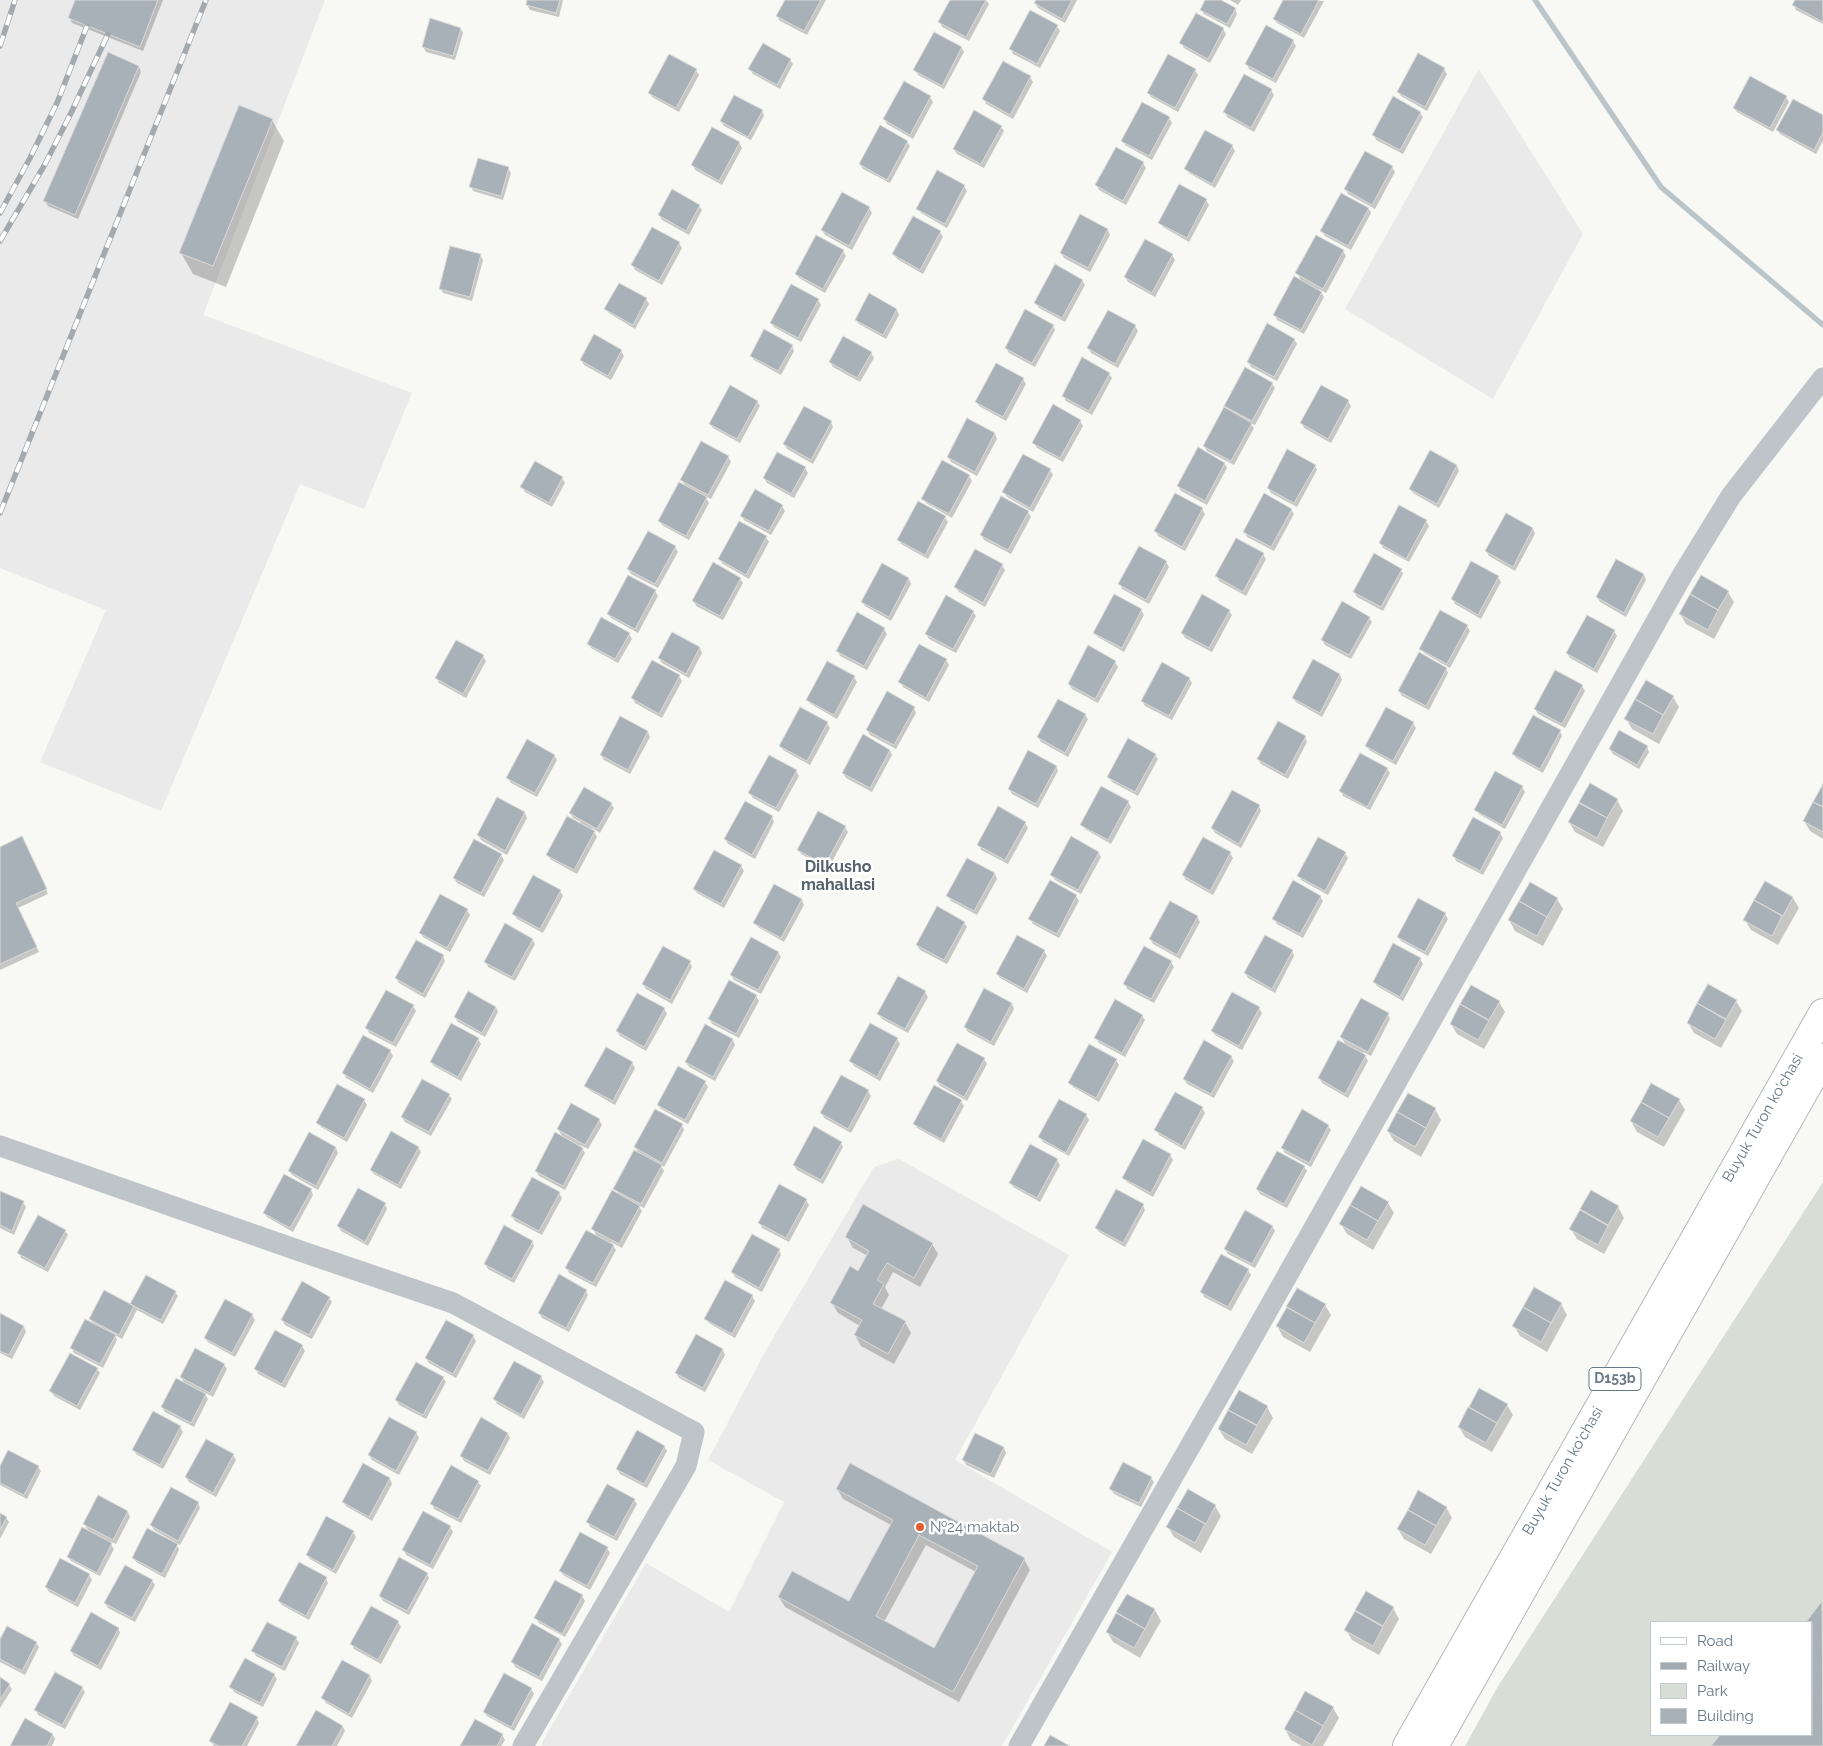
<!DOCTYPE html>
<meta charset="utf-8">
<style>
body{margin:0}
#map{position:relative;width:1823px;height:1746px;overflow:hidden;background:#f8f8f5;font-family:Raleway,sans-serif}
canvas{display:block}
.legend{position:absolute;left:1650px;top:1621px;width:162px;height:115px;box-sizing:border-box;background:#fff;border:1px solid #c2c9cf;margin:0;padding:6px 9px;list-style:none;font-size:15px;color:#677886}
.legend li{display:flex;align-items:center;gap:10px;height:25px}
.legend b{width:25px;border:1px solid #c2c9cf}
</style>
<div id="map">
<canvas width="1823" height="1746"></canvas>
<ul class="legend">
<li><b style="height:6px;background:#fff"></b>Road</li>
<li><b style="height:6px;background:#a2a9af"></b>Railway</li>
<li><b style="height:14px;background:#d8ddd5"></b>Park</li>
<li><b style="height:14px;background:#a8b1b7"></b>Building</li>
</ul>
</div>
<script>
const g = document.querySelector('canvas').getContext('2d');
g.lineJoin = 'round';
function fill(path, color) { g.fillStyle = color; g.fill(path, 'evenodd'); }
const toPath = rows => new Path2D(rows.map(r => 'M' + r).join(''));
function stroke(path, color, width, dash) { g.strokeStyle = color; g.lineWidth = width; g.lineCap = dash ? 'butt' : 'round'; g.setLineDash(dash || []); g.stroke(path); }
function write(font, color, halo, rows, align = 'center') {
  g.font = font + ' Raleway,sans-serif'; g.lineWidth = 5; g.setLineDash([]); g.textBaseline = 'middle'; g.strokeStyle = halo; g.fillStyle = color; for (const [text, x, y, turn = 0] of rows) {
    g.save(); g.translate(x, y); g.rotate((+turn || 0) * Math.PI / 180); g.textAlign = isNaN(turn) ? turn : align; if (halo) g.strokeText(text, 0, 0); g.fillText(text, 0, 0); g.restore();
  }
}
fill(toPath([
 [0,0,325,0,203,315,412,393,364,509,300,484,161,811,40,762,106,610,0,568],
 [1479,69,1583,234,1493,399,1345,309],
 [899,1159,1069,1255,955,1460,1112,1552,1002,1746,542,1746,541,1744,646,1563,729,1612,784,1502,708,1460,766,1350,874,1167]
]), '#e9eae9');
fill(toPath([
 [1823,1182,1823,1746,1465,1746,1497,1688],
 [1652,1622,1812,1622,1812,1735,1652,1735]
]), '#d8ddd5');
fill(toPath([
 [77,0,163,0,143,51,72,23,70,18],
 [528,0,563,0,559,17,530,10,527,5],
 [786,0,826,0,807,35,780,21,777,16],
 [952,0,986,0,989,4,969,41,942,27,940,22],
 [1037,0,1077,0,1065,23,1038,8,1035,3],
 [1206,0,1218,0,1235,9,1237,14,1230,28,1204,14,1201,10],
 [1230,0,1241,0,1238,5],
 [1284,0,1324,1,1304,38,1277,23,1274,19],
 [1796,0,1823,0,1823,24,1796,10,1794,5],
 [1057,26,1060,31,1040,68,1013,54,1011,49],
 [1267,27,1293,41,1296,46,1276,83,1249,69,1247,64],
 [461,29,463,33,455,60,426,52,423,47],
 [1223,29,1226,34,1210,63,1184,48,1181,43],
 [962,48,964,52,944,89,918,75,915,70],
 [109,54,139,67,141,72,78,219,48,206,45,201],
 [1418,55,1444,69,1447,74,1427,111,1401,96,1398,92],
 [790,60,793,64,780,89,753,74,750,69],
 [696,70,699,75,679,112,652,97,649,92],
 [1195,70,1198,75,1178,112,1151,97,1148,93],
 [1030,77,1033,82,1013,119,986,104,984,99],
 [1271,90,1274,95,1254,132,1227,117,1225,112],
 [930,97,933,102,913,139,887,124,884,119],
 [1786,97,1789,102,1773,132,1737,112,1734,108],
 [762,111,764,116,751,140,724,126,721,121],
 [1420,113,1423,117,1403,154,1376,140,1374,135],
 [1823,116,1823,141,1816,154,1780,134,1778,130],
 [1169,118,1172,123,1152,160,1125,145,1123,141],
 [272,120,284,141,226,287,193,274,181,253],
 [1001,127,1004,131,984,168,957,154,954,149],
 [1206,132,1232,146,1235,151,1215,188,1189,173,1186,169],
 [907,142,910,146,890,183,863,169,860,164],
 [739,143,742,148,722,185,695,170,693,165],
 [1143,163,1146,168,1126,205,1099,190,1097,185],
 [1392,167,1395,172,1375,209,1348,194,1345,189],
 [508,168,511,173,503,200,473,191,471,186],
 [938,172,964,186,967,191,947,228,921,213,918,208],
 [1206,200,1209,205,1189,242,1163,227,1160,223],
 [699,206,702,210,689,235,662,220,659,215],
 [869,208,872,213,852,250,825,235,822,230],
 [1369,209,1371,213,1351,250,1325,236,1322,231],
 [1081,216,1108,230,1110,235,1090,272,1064,258,1061,253],
 [940,232,943,237,923,274,897,259,894,254],
 [679,243,682,248,662,285,635,270,633,265],
 [843,251,846,256,825,293,799,278,796,274],
 [1343,251,1346,256,1326,293,1319,289,1324,297,1304,334,1277,320,1275,315,1302,282,1297,273],
 [480,255,483,260,472,301,443,293,441,289],
 [1172,255,1175,260,1155,297,1128,282,1125,277],
 [1082,281,1085,285,1065,322,1039,308,1036,303],
 [869,295,897,310,899,315,886,339,859,324,856,320],
 [646,299,649,304,635,329,609,313,606,309],
 [818,300,821,305,801,342,774,327,772,323],
 [1053,325,1055,330,1035,367,1009,353,1006,348],
 [1135,326,1138,331,1118,368,1091,353,1088,348],
 [1294,339,1297,344,1277,381,1251,367,1248,362],
 [792,346,794,351,781,375,754,360,751,356],
 [621,351,624,356,611,380,584,365,581,360],
 [871,353,874,358,860,382,833,367,830,362],
 [1109,374,1112,378,1092,415,1066,401,1063,396],
 [1023,379,1026,384,1006,421,979,406,977,402],
 [1272,384,1275,388,1255,425,1250,423,1254,428,1234,465,1207,451,1204,446,1228,411,1225,406],
 [757,401,760,406,740,443,713,428,710,424],
 [1348,401,1351,406,1331,443,1304,428,1302,423],
 [968,420,995,434,997,439,977,476,951,462,948,457],
 [1080,421,1083,426,1063,462,1037,448,1034,443],
 [831,422,833,427,813,464,787,449,784,444],
 [1430,452,1457,466,1459,471,1439,508,1413,493,1410,489],
 [728,457,731,462,711,499,705,496,709,503,689,540,662,525,660,521,686,487,682,480],
 [1225,464,1227,468,1207,505,1181,491,1178,486],
 [1315,466,1317,470,1297,507,1271,493,1268,488],
 [805,468,808,473,794,498,767,483,764,478],
 [1050,470,1053,475,1033,512,1007,497,1004,492],
 [969,476,972,481,952,518,926,503,923,498],
 [562,478,565,483,552,507,525,492,522,487],
 [755,491,782,506,785,511,771,535,744,520,742,516],
 [1202,509,1205,514,1185,551,1158,536,1156,531],
 [1291,510,1294,514,1274,551,1247,537,1245,532],
 [1028,512,1031,517,1011,554,984,540,981,535],
 [1506,514,1533,529,1535,534,1515,571,1489,556,1486,551],
 [945,517,948,522,928,559,901,544,899,540],
 [1426,521,1429,526,1409,562,1383,548,1380,543],
 [766,537,769,542,749,579,723,564,720,559],
 [675,547,678,552,658,588,631,574,628,569],
 [1263,554,1266,559,1246,596,1219,581,1217,576],
 [1617,561,1644,575,1646,580,1626,617,1600,602,1597,597],
 [1166,562,1169,567,1149,604,1122,589,1120,584],
 [882,565,909,579,911,584,891,621,865,606,862,602],
 [1002,565,1005,570,985,607,959,592,956,587],
 [1401,570,1403,574,1383,611,1357,597,1354,592],
 [1498,577,1501,582,1481,619,1455,604,1452,599],
 [740,579,743,583,723,620,696,606,694,601],
 [655,591,658,596,638,633,611,618,609,614],
 [1728,592,1734,602,1714,639,1686,624,1680,614],
 [1141,610,1144,615,1124,652,1098,637,1095,633],
 [1229,611,1232,615,1212,652,1185,638,1182,633],
 [973,612,976,616,956,653,929,639,926,634],
 [1369,618,1372,622,1351,659,1325,645,1322,640],
 [1467,626,1470,631,1450,668,1424,653,1421,648],
 [884,629,887,634,867,670,840,656,838,651],
 [1614,631,1617,636,1597,673,1570,658,1567,653],
 [673,633,700,648,702,653,689,678,662,663,659,658],
 [629,634,632,639,618,663,591,648,588,643],
 [483,656,486,661,466,698,439,683,437,678],
 [946,660,949,665,929,702,903,687,900,682],
 [1313,661,1340,675,1342,680,1322,717,1296,702,1293,698],
 [1115,662,1118,667,1098,703,1072,689,1069,684],
 [1446,668,1448,673,1429,710,1402,696,1399,691],
 [679,676,682,681,662,718,635,703,633,698],
 [854,677,857,682,837,719,811,704,808,700],
 [1189,678,1192,683,1172,720,1145,706,1142,701],
 [1582,686,1585,691,1565,728,1538,714,1535,709],
 [1673,697,1679,707,1659,744,1632,729,1626,719],
 [914,708,916,713,896,749,870,735,867,730],
 [1085,715,1088,719,1068,757,1041,742,1038,737],
 [621,718,648,732,650,737,630,774,604,760,601,755],
 [827,723,830,728,810,765,783,750,781,746],
 [1413,723,1416,728,1396,765,1369,750,1367,746],
 [1560,731,1562,736,1543,773,1516,758,1513,754],
 [1305,737,1307,742,1288,779,1261,764,1258,759],
 [1647,747,1649,752,1639,769,1613,754,1610,749],
 [890,750,892,755,872,792,846,778,843,773],
 [554,755,557,760,537,797,511,783,508,778],
 [1155,755,1158,759,1138,796,1112,782,1109,777],
 [1056,766,1058,771,1038,808,1012,794,1009,789],
 [1387,769,1390,773,1370,810,1343,796,1341,791],
 [796,771,799,776,779,812,753,798,750,793],
 [1496,773,1522,787,1525,792,1505,829,1479,814,1476,810],
 [1590,785,1617,800,1623,811,1603,847,1575,832,1569,822],
 [1823,787,1823,839,1810,831,1804,821],
 [498,799,525,813,527,818,507,855,481,840,478,835],
 [1128,802,1131,807,1111,844,1085,829,1082,824],
 [611,804,614,808,600,833,592,828,597,837,577,874,550,859,548,855,581,822,573,818,570,813],
 [1259,806,1261,811,1241,848,1215,833,1212,828],
 [772,817,774,822,755,859,728,844,725,839],
 [1025,823,1028,828,1008,864,981,850,979,845],
 [845,827,848,832,828,869,801,854,799,849],
 [1500,833,1503,838,1483,875,1456,861,1454,856],
 [24,842,48,894,18,908,39,952,0,970,0,848],
 [1098,852,1101,857,1081,894,1055,880,1052,875],
 [1230,853,1233,858,1213,895,1186,880,1183,875],
 [1345,853,1348,858,1328,895,1301,880,1299,876],
 [501,855,504,860,484,897,457,883,454,878],
 [741,866,744,871,724,908,697,893,694,889],
 [995,874,997,879,977,915,951,901,948,896],
 [1050,882,1076,896,1079,901,1059,938,1033,924,1030,919],
 [1765,883,1793,898,1799,908,1778,945,1751,930,1745,920],
 [775,886,802,900,804,905,784,942,758,927,755,923],
 [560,891,563,896,543,933,517,919,514,914],
 [1320,896,1323,901,1303,938,1277,924,1274,919],
 [1557,899,1563,909,1543,946,1515,931,1509,920],
 [467,910,470,915,450,952,423,937,420,932],
 [1445,914,1448,919,1428,956,1401,941,1398,937],
 [1197,917,1200,922,1180,959,1153,944,1150,939],
 [964,923,967,927,947,964,920,950,917,945],
 [532,939,535,944,515,981,488,967,486,962],
 [1394,945,1420,959,1423,964,1403,1001,1377,986,1374,982],
 [1044,951,1047,956,1027,993,1000,978,997,974],
 [1292,951,1294,956,1275,993,1248,978,1245,973],
 [778,953,781,957,761,994,734,980,731,975],
 [443,956,445,961,425,998,399,983,396,978],
 [690,962,692,967,672,1004,646,989,643,984],
 [1171,962,1174,967,1154,1003,1127,989,1125,984],
 [1708,986,1736,1001,1742,1011,1721,1048,1694,1033,1688,1023],
 [1471,987,1499,1002,1505,1012,1484,1049,1457,1034,1451,1024],
 [985,990,1012,1004,1014,1009,994,1046,968,1032,965,1027],
 [925,992,928,997,908,1033,882,1019,879,1014],
 [756,996,759,1001,739,1038,712,1024,710,1019],
 [413,1006,416,1011,396,1047,369,1033,367,1028],
 [496,1007,498,1012,485,1037,458,1022,455,1017],
 [1259,1008,1262,1013,1242,1050,1215,1035,1212,1031],
 [664,1009,667,1014,646,1051,620,1036,617,1031],
 [1388,1014,1390,1019,1371,1056,1363,1052,1368,1061,1348,1098,1322,1083,1319,1078,1346,1045,1341,1037],
 [1142,1016,1145,1020,1125,1057,1099,1043,1096,1038],
 [706,1025,733,1040,735,1045,715,1081,689,1067,686,1062],
 [478,1039,481,1044,461,1081,434,1066,431,1062],
 [897,1039,900,1044,880,1081,854,1066,851,1061],
 [1090,1046,1116,1060,1119,1065,1099,1102,1073,1087,1070,1083],
 [606,1049,632,1063,635,1068,615,1105,589,1090,586,1086],
 [390,1051,393,1056,373,1093,346,1078,344,1073],
 [1231,1057,1234,1061,1214,1098,1187,1084,1184,1079],
 [984,1059,987,1064,967,1101,940,1086,937,1081],
 [705,1082,708,1087,688,1124,661,1109,658,1105],
 [868,1091,871,1096,851,1133,824,1118,822,1113],
 [1408,1094,1435,1109,1441,1120,1421,1157,1394,1141,1388,1131],
 [449,1095,452,1099,431,1136,405,1122,402,1117],
 [364,1100,367,1105,347,1142,321,1127,318,1123],
 [1679,1100,1685,1110,1664,1147,1637,1132,1631,1121],
 [961,1101,964,1106,944,1143,917,1128,915,1124],
 [1202,1108,1205,1113,1185,1150,1159,1135,1156,1130],
 [1086,1115,1089,1120,1069,1156,1043,1142,1040,1137],
 [599,1120,602,1125,588,1149,580,1145,585,1153,565,1190,539,1176,536,1171,563,1138,558,1129],
 [682,1125,684,1130,664,1167,660,1164,664,1171,644,1208,638,1205,642,1211,622,1248,611,1242,616,1250,596,1287,569,1273,567,1268,597,1237,593,1229,619,1195,615,1188,639,1154,635,1147],
 [1328,1126,1331,1130,1311,1167,1285,1153,1282,1148],
 [309,1134,336,1148,338,1153,318,1190,292,1175,289,1171],
 [1144,1141,1170,1155,1173,1160,1153,1197,1127,1182,1124,1178],
 [841,1143,843,1147,823,1184,797,1170,794,1165],
 [418,1147,421,1152,401,1189,374,1174,371,1170],
 [1057,1160,1060,1165,1040,1202,1013,1187,1011,1182],
 [1304,1167,1307,1171,1287,1208,1260,1194,1257,1189],
 [311,1190,313,1195,293,1232,267,1217,264,1213],
 [0,1192,23,1202,26,1207,14,1235,0,1228],
 [1591,1192,1618,1207,1624,1218,1604,1254,1577,1239,1571,1229],
 [559,1193,562,1198,542,1235,515,1221,512,1216],
 [806,1200,809,1205,789,1242,762,1228,760,1223],
 [1388,1203,1394,1213,1373,1250,1347,1234,1341,1224],
 [385,1204,387,1209,368,1246,341,1231,338,1226],
 [1143,1205,1145,1210,1125,1247,1099,1232,1096,1228],
 [1272,1226,1275,1231,1255,1268,1228,1254,1225,1249],
 [65,1231,68,1235,48,1272,21,1258,19,1253],
 [847,1237,932,1244,938,1254,920,1287,893,1272,885,1287,889,1295,881,1309,905,1322,911,1333,894,1364,861,1346,855,1335,860,1326,838,1313,832,1303,859,1272,868,1256,853,1248],
 [532,1242,534,1246,514,1283,488,1269,485,1264],
 [779,1250,781,1255,762,1292,735,1277,732,1272],
 [1248,1270,1251,1275,1231,1311,1204,1297,1202,1292],
 [726,1282,752,1296,755,1301,735,1338,709,1323,706,1319],
 [586,1291,588,1295,569,1332,542,1318,539,1313],
 [175,1292,178,1296,163,1324,137,1310,122,1339,115,1335,117,1340,103,1368,74,1353,71,1348,94,1325,90,1319],
 [329,1298,332,1302,312,1339,285,1325,282,1320],
 [1561,1304,1567,1315,1547,1352,1520,1336,1514,1326],
 [1325,1305,1331,1315,1310,1352,1283,1337,1277,1326],
 [0,1315,24,1327,26,1332,12,1359,0,1353],
 [252,1315,255,1320,235,1357,208,1342,205,1338],
 [276,1332,302,1346,305,1351,285,1388,258,1374,256,1369],
 [473,1336,476,1341,456,1378,429,1363,426,1358],
 [696,1336,723,1350,725,1355,705,1392,679,1378,676,1373],
 [224,1365,227,1369,213,1397,204,1392,208,1399,194,1427,165,1412,162,1407,185,1384,181,1377],
 [97,1369,100,1373,80,1410,54,1396,51,1391],
 [541,1377,544,1382,524,1419,497,1404,495,1399],
 [443,1378,446,1382,426,1419,399,1405,396,1400],
 [1479,1390,1507,1405,1513,1415,1492,1452,1465,1437,1459,1427],
 [1239,1392,1267,1407,1273,1418,1252,1454,1225,1439,1219,1429],
 [180,1427,183,1432,163,1469,136,1454,134,1450],
 [416,1433,419,1438,399,1475,372,1460,369,1455],
 [508,1434,510,1438,490,1475,464,1461,461,1456],
 [976,1435,1004,1448,1006,1453,994,1478,966,1465,964,1460],
 [664,1446,667,1451,647,1488,620,1474,617,1469],
 [233,1455,236,1460,216,1497,189,1482,186,1477],
 [850,1464,1024,1559,1030,1570,959,1702,785,1607,779,1597,849,1603,891,1525,843,1499,837,1489],
 [926,1545,976,1572,935,1649,884,1622],
 [363,1465,390,1479,392,1484,372,1521,346,1506,343,1502],
 [38,1467,41,1471,27,1499,0,1485,0,1469],
 [1151,1478,1154,1482,1141,1507,1114,1494,1111,1489],
 [478,1482,481,1486,461,1523,434,1509,432,1504],
 [1188,1490,1215,1506,1221,1516,1201,1553,1174,1537,1168,1527],
 [634,1500,637,1504,617,1541,590,1527,588,1522],
 [198,1503,200,1508,180,1545,154,1530,151,1525],
 [1446,1507,1452,1518,1431,1554,1404,1539,1398,1529],
 [128,1512,130,1517,116,1544,109,1541,114,1549,100,1576,71,1561,68,1557,90,1533,84,1524],
 [0,1514,6,1518,9,1522,0,1539],
 [327,1518,353,1532,356,1537,336,1574,310,1559,307,1555],
 [450,1527,453,1532,433,1569,406,1555,404,1550],
 [177,1545,179,1550,165,1578,136,1562,134,1558],
 [607,1548,610,1553,590,1590,563,1575,560,1571],
 [427,1574,429,1578,409,1615,383,1601,380,1596],
 [89,1575,92,1580,78,1607,49,1592,46,1587],
 [326,1578,328,1583,309,1620,282,1605,279,1601],
 [152,1581,155,1585,135,1622,108,1608,105,1603],
 [1366,1593,1393,1608,1399,1619,1379,1655,1352,1640,1346,1630],
 [1128,1595,1155,1610,1161,1621,1140,1658,1113,1642,1107,1632],
 [582,1596,585,1601,565,1637,539,1623,536,1618],
 [1822,1603,1823,1746,1712,1746,1721,1735,1812,1735,1812,1622,1807,1622],
 [398,1622,401,1627,381,1664,354,1649,352,1644],
 [118,1628,120,1633,101,1670,74,1656,71,1651],
 [296,1638,299,1643,285,1671,256,1656,253,1651],
 [559,1640,562,1644,542,1681,515,1667,513,1662],
 [0,1642,36,1643,39,1647,25,1675,0,1662],
 [343,1662,370,1676,372,1681,352,1718,326,1703,323,1698],
 [274,1675,277,1679,263,1707,234,1692,231,1687],
 [0,1679,9,1685,12,1689,0,1708],
 [82,1688,85,1692,65,1729,38,1715,36,1710],
 [531,1689,534,1694,514,1731,487,1716,484,1712],
 [1333,1708,1339,1718,1323,1746,1302,1746,1291,1740,1285,1729],
 [257,1718,259,1723,247,1746,214,1746,210,1741],
 [343,1727,345,1731,337,1746,298,1746],
 [53,1735,55,1739,52,1746,12,1746],
 [502,1735,505,1740,501,1746,462,1746]
]), '#0003');
stroke(toPath([
 [1535,0,1661,187,1823,325]
]), '#bac5ca', 5.5);
const building = toPath([
 [75,0,158,0,140,47,68,18,75,0],
 [527,0,560,0,556,13,526,5,527,0],
 [785,0,821,0,804,31,776,16,785,0],
 [950,0,986,0,966,37,938,22,950,0],
 [1036,0,1072,0,1062,19,1034,3,1036,0],
 [1205,0,1221,0,1236,8,1227,24,1200,10,1205,0],
 [1283,0,1319,0,1301,34,1273,19,1283,0],
 [1795,0,1823,0,1823,22,1792,5,1795,0],
 [1030,10,1058,25,1037,64,1009,49,1030,10],
 [1196,13,1224,28,1208,59,1179,43,1196,13],
 [430,18,461,28,453,56,422,47,430,18],
 [1266,25,1294,40,1273,79,1245,64,1266,25],
 [934,32,962,47,942,86,913,70,934,32],
 [763,43,791,59,777,85,748,69,763,43],
 [108,52,139,66,75,215,43,201,108,52],
 [1418,53,1445,68,1425,107,1397,92,1418,53],
 [669,54,697,69,676,108,648,93,669,54],
 [1168,54,1196,69,1175,108,1147,93,1168,54],
 [1003,61,1031,76,1010,115,982,99,1003,61],
 [1244,74,1272,89,1251,128,1223,112,1244,74],
 [1750,76,1787,96,1770,128,1733,108,1750,76],
 [904,81,931,96,910,135,883,119,904,81],
 [734,95,763,110,748,137,720,121,734,95],
 [1393,96,1421,112,1400,150,1372,135,1393,96],
 [1793,99,1823,115,1823,132,1814,150,1776,130,1793,99],
 [1142,102,1170,117,1149,156,1121,141,1142,102],
 [239,105,273,119,213,266,179,253,239,105],
 [974,110,1002,126,981,164,953,149,974,110],
 [880,125,908,141,887,180,859,164,880,125],
 [712,127,740,142,719,181,691,165,712,127],
 [1205,130,1233,145,1212,184,1184,169,1205,130],
 [1116,147,1144,162,1123,201,1095,185,1116,147],
 [1365,151,1393,166,1372,205,1344,189,1365,151],
 [478,158,509,167,501,196,469,187,478,158],
 [937,170,965,185,945,224,916,209,937,170],
 [1179,184,1207,199,1187,238,1158,223,1179,184],
 [672,189,700,205,686,231,658,215,672,189],
 [842,192,870,207,849,246,821,230,842,192],
 [1341,193,1369,208,1348,246,1320,231,1341,193],
 [1080,214,1108,229,1088,268,1060,253,1080,214],
 [913,216,941,231,920,270,892,254,913,216],
 [652,227,680,242,659,281,631,265,652,227],
 [816,235,844,250,823,289,795,274,816,235],
 [1316,235,1344,250,1323,289,1295,273,1316,235],
 [1145,239,1173,254,1152,293,1124,277,1145,239],
 [450,246,481,254,470,297,439,289,450,246],
 [1055,264,1083,280,1062,318,1034,303,1055,264],
 [1294,276,1322,292,1301,330,1273,315,1294,276],
 [619,283,647,298,633,325,604,309,619,283],
 [791,284,819,299,798,338,770,323,791,284],
 [869,293,897,309,883,335,855,320,869,293],
 [1025,309,1054,325,1032,363,1005,348,1025,309],
 [1108,310,1136,325,1115,364,1087,348,1108,310],
 [1267,323,1295,339,1274,377,1247,362,1267,323],
 [764,329,793,345,778,371,750,356,764,329],
 [594,334,622,350,608,376,580,360,594,334],
 [843,336,872,352,857,378,829,362,843,336],
 [1082,357,1110,373,1089,411,1062,396,1082,357],
 [996,363,1024,378,1003,417,975,402,996,363],
 [1245,367,1273,383,1252,421,1224,406,1245,367],
 [730,385,758,401,737,439,709,424,730,385],
 [1321,385,1349,400,1328,439,1300,423,1321,385],
 [1053,404,1081,420,1060,458,1032,443,1053,404],
 [804,406,832,421,811,460,783,444,804,406],
 [1224,407,1252,423,1231,461,1203,446,1224,407],
 [967,418,995,433,975,472,947,457,967,418],
 [701,441,729,456,708,495,680,480,701,441],
 [1198,447,1225,463,1205,501,1177,486,1198,447],
 [1287,449,1316,465,1294,503,1267,488,1287,449],
 [1430,450,1457,465,1437,504,1409,489,1430,450],
 [777,452,806,467,791,494,763,478,777,452],
 [1023,454,1051,469,1030,508,1002,492,1023,454],
 [942,460,970,475,949,514,921,499,942,460],
 [535,461,563,477,549,503,520,487,535,461],
 [679,482,707,497,686,536,658,521,679,482],
 [755,489,783,505,769,531,740,516,755,489],
 [1175,493,1203,508,1182,547,1154,531,1175,493],
 [1264,493,1292,509,1271,547,1243,532,1264,493],
 [1001,496,1029,511,1008,550,980,535,1001,496],
 [918,501,946,516,925,555,897,540,918,501],
 [1399,505,1427,520,1406,559,1379,543,1399,505],
 [1506,513,1533,528,1513,567,1485,551,1506,513],
 [739,521,767,536,746,575,718,559,739,521],
 [648,531,676,546,655,584,627,569,648,531],
 [1236,538,1264,553,1243,592,1215,576,1236,538],
 [1139,546,1167,561,1146,600,1118,584,1139,546],
 [975,549,1003,564,983,603,954,587,975,549],
 [1374,553,1402,569,1381,607,1353,592,1374,553],
 [1616,559,1644,574,1624,613,1596,597,1616,559],
 [1471,561,1499,576,1478,615,1451,599,1471,561],
 [713,562,741,578,720,616,692,601,713,562],
 [882,563,909,578,889,617,861,602,882,563],
 [628,575,656,590,635,629,607,614,628,575],
 [1701,575,1729,591,1718,610,1690,594,1701,575],
 [1114,594,1142,609,1122,648,1093,633,1114,594],
 [1202,594,1230,610,1209,648,1181,633,1202,594],
 [1690,594,1718,610,1708,630,1679,614,1690,594],
 [946,595,974,611,953,649,925,634,946,595],
 [1342,601,1370,617,1349,655,1321,640,1342,601],
 [1440,610,1468,625,1447,664,1419,649,1440,610],
 [857,612,885,628,864,666,836,651,857,612],
 [1587,615,1615,630,1594,669,1566,653,1587,615],
 [601,617,630,633,615,659,587,644,601,617],
 [672,632,700,647,686,674,658,658,672,632],
 [456,640,484,655,463,694,435,678,456,640],
 [919,644,947,659,926,698,898,682,919,644],
 [1088,645,1116,661,1095,699,1068,684,1088,645],
 [1419,652,1447,668,1426,706,1398,691,1419,652],
 [1313,659,1340,674,1320,713,1292,698,1313,659],
 [652,660,680,675,659,714,631,698,652,660],
 [827,661,855,676,834,715,806,700,827,661],
 [1162,662,1190,678,1169,716,1141,701,1162,662],
 [1555,670,1583,685,1562,724,1534,709,1555,670],
 [1646,680,1674,696,1663,715,1635,699,1646,680],
 [887,691,915,707,894,745,866,730,887,691],
 [1058,699,1086,714,1065,753,1037,737,1058,699],
 [1635,699,1663,715,1653,734,1624,719,1635,699],
 [800,707,828,722,807,761,779,746,800,707],
 [1386,707,1414,722,1393,761,1365,746,1386,707],
 [1533,715,1561,730,1540,769,1512,754,1533,715],
 [620,716,648,731,628,770,600,755,620,716],
 [1278,721,1306,736,1285,775,1257,759,1278,721],
 [1619,730,1648,746,1637,765,1609,749,1619,730],
 [863,734,890,750,870,788,842,773,863,734],
 [1128,738,1156,754,1135,792,1107,777,1128,738],
 [527,739,555,755,535,793,506,778,527,739],
 [1028,750,1057,766,1036,804,1008,789,1028,750],
 [1360,753,1388,768,1367,807,1339,791,1360,753],
 [769,755,797,770,776,808,748,793,769,755],
 [1495,771,1523,786,1502,825,1474,810,1495,771],
 [1590,783,1618,799,1607,818,1579,802,1590,783],
 [1823,784,1823,807,1813,802,1823,784],
 [1101,786,1129,801,1108,840,1080,825,1101,786],
 [584,787,612,803,597,829,569,813,584,787],
 [1232,790,1260,805,1239,844,1211,828,1232,790],
 [497,797,525,812,505,851,477,835,497,797],
 [745,801,773,816,752,855,724,839,745,801],
 [1813,802,1823,807,1823,832,1803,821,1813,802],
 [1579,803,1607,818,1597,838,1568,822,1579,803],
 [998,806,1026,822,1005,860,977,845,998,806],
 [818,811,846,826,825,865,797,850,818,811],
 [567,816,595,831,574,870,546,855,567,816],
 [1473,817,1501,832,1480,871,1452,856,1473,817],
 [22,836,47,889,16,903,37,947,0,964,0,847,22,836],
 [1071,836,1099,852,1078,890,1050,875,1071,836],
 [1203,837,1231,852,1210,891,1182,875,1203,837],
 [1318,837,1346,852,1325,891,1297,876,1318,837],
 [474,839,502,854,481,893,453,878,474,839],
 [714,850,742,865,721,904,693,889,714,850],
 [967,858,995,873,974,911,946,896,967,858],
 [533,875,561,890,540,929,512,914,533,875],
 [1050,880,1077,895,1057,934,1028,919,1050,880],
 [1293,880,1321,896,1300,934,1272,919,1293,880],
 [1765,881,1793,897,1783,916,1754,900,1765,881],
 [1530,882,1558,898,1547,917,1519,901,1530,882],
 [774,884,802,899,781,938,753,923,774,884],
 [440,894,468,909,447,948,419,933,440,894],
 [1418,898,1446,913,1425,952,1397,937,1418,898],
 [1754,900,1782,916,1772,936,1743,920,1754,900],
 [1170,901,1198,916,1177,955,1149,939,1170,901],
 [1519,901,1547,917,1537,936,1508,920,1519,901],
 [937,906,965,922,944,960,916,945,937,906],
 [505,923,533,939,512,977,484,962,505,923],
 [1017,935,1045,950,1024,989,996,974,1017,935],
 [1265,935,1293,950,1272,989,1244,973,1265,935],
 [751,937,779,952,758,990,730,975,751,937],
 [416,940,444,955,423,994,395,978,416,940],
 [1393,943,1421,958,1400,997,1373,982,1393,943],
 [663,946,691,961,670,1000,642,984,663,946],
 [1144,946,1172,961,1151,999,1123,984,1144,946],
 [898,976,926,991,905,1029,877,1014,898,976],
 [729,980,757,995,736,1034,708,1019,729,980],
 [1708,984,1737,1000,1726,1019,1697,1003,1708,984],
 [1471,985,1500,1001,1489,1020,1460,1004,1471,985],
 [984,988,1012,1003,991,1042,964,1027,984,988],
 [386,990,414,1005,393,1043,365,1028,386,990],
 [468,991,496,1007,482,1033,454,1017,468,991],
 [1232,992,1260,1007,1239,1046,1211,1031,1232,992],
 [637,993,665,1008,644,1047,616,1031,637,993],
 [1361,998,1389,1013,1368,1052,1340,1037,1361,998],
 [1115,999,1143,1015,1122,1053,1094,1038,1115,999],
 [1697,1003,1726,1020,1715,1039,1687,1023,1697,1003],
 [1460,1004,1489,1021,1478,1040,1450,1024,1460,1004],
 [451,1023,479,1038,458,1077,430,1062,451,1023],
 [870,1023,898,1038,877,1077,849,1061,870,1023],
 [705,1024,733,1039,713,1077,685,1062,705,1024],
 [363,1035,391,1050,370,1089,342,1073,363,1035],
 [1204,1040,1232,1056,1211,1094,1183,1079,1204,1040],
 [1338,1040,1366,1055,1345,1094,1318,1078,1338,1040],
 [957,1043,985,1058,964,1097,936,1081,957,1043],
 [1089,1044,1117,1059,1096,1098,1068,1083,1089,1044],
 [606,1047,633,1062,613,1101,584,1086,606,1047],
 [678,1066,706,1081,685,1120,657,1105,678,1066],
 [841,1075,869,1090,848,1129,820,1113,841,1075],
 [422,1079,450,1094,429,1132,401,1117,422,1079],
 [1651,1083,1680,1099,1669,1118,1641,1102,1651,1083],
 [337,1084,365,1099,344,1138,316,1123,337,1084],
 [934,1085,962,1100,941,1139,913,1124,934,1085],
 [1175,1092,1203,1107,1182,1146,1154,1130,1175,1092],
 [1408,1093,1436,1108,1426,1128,1397,1112,1408,1093],
 [1059,1099,1087,1114,1066,1153,1038,1137,1059,1099],
 [1641,1102,1669,1118,1658,1137,1630,1121,1641,1102],
 [571,1103,600,1119,585,1145,557,1129,571,1103],
 [655,1109,683,1124,662,1163,634,1147,655,1109],
 [1302,1109,1329,1125,1309,1163,1281,1148,1302,1109],
 [1397,1112,1426,1128,1415,1147,1387,1131,1397,1112],
 [814,1126,842,1142,821,1180,793,1165,814,1126],
 [391,1131,419,1147,398,1185,370,1170,391,1131],
 [309,1132,336,1147,316,1186,288,1171,309,1132],
 [555,1132,583,1148,563,1186,535,1171,555,1132],
 [1143,1139,1171,1154,1151,1193,1122,1178,1143,1139],
 [1030,1144,1058,1159,1037,1198,1009,1183,1030,1144],
 [634,1150,662,1165,641,1204,613,1189,634,1150],
 [1277,1151,1305,1166,1284,1204,1256,1189,1277,1151],
 [284,1174,312,1189,290,1228,263,1213,284,1174],
 [532,1177,560,1192,539,1231,511,1216,532,1177],
 [779,1184,807,1199,786,1238,758,1223,779,1184],
 [1361,1186,1389,1202,1378,1221,1350,1205,1361,1186],
 [358,1188,386,1203,365,1242,337,1226,358,1188],
 [1116,1189,1144,1204,1123,1243,1095,1228,1116,1189],
 [612,1190,640,1206,619,1244,591,1229,612,1190],
 [1591,1190,1619,1206,1608,1225,1580,1209,1591,1190],
 [0,1191,24,1201,12,1231,0,1225,0,1191],
 [863,1204,933,1243,914,1278,887,1263,877,1280,884,1284,873,1304,906,1321,888,1354,854,1335,862,1320,830,1303,850,1266,858,1271,869,1251,845,1237,863,1204],
 [1350,1205,1378,1221,1367,1240,1339,1224,1350,1205],
 [1245,1210,1273,1226,1252,1264,1224,1249,1245,1210],
 [1580,1210,1608,1226,1598,1245,1569,1229,1580,1210],
 [38,1215,66,1230,45,1268,17,1253,38,1215],
 [504,1225,533,1241,512,1279,484,1264,504,1225],
 [586,1230,614,1245,593,1283,565,1268,586,1230],
 [752,1234,780,1249,759,1288,731,1272,752,1234],
 [1221,1254,1249,1269,1228,1307,1200,1292,1221,1254],
 [559,1274,587,1290,566,1328,538,1313,559,1274],
 [146,1275,176,1291,161,1320,130,1304,146,1275],
 [725,1280,753,1295,732,1334,704,1319,725,1280],
 [302,1281,330,1297,309,1335,281,1320,302,1281],
 [1534,1287,1562,1303,1551,1323,1523,1307,1534,1287],
 [1297,1288,1326,1304,1315,1323,1286,1307,1297,1288],
 [104,1290,134,1306,119,1335,89,1319,104,1290],
 [225,1299,253,1314,232,1353,204,1338,225,1299],
 [1287,1307,1315,1323,1304,1343,1276,1326,1287,1307],
 [1523,1307,1551,1323,1541,1342,1512,1326,1523,1307],
 [0,1313,24,1326,9,1355,0,1351,0,1313],
 [85,1319,116,1335,100,1364,70,1348,85,1319],
 [446,1320,474,1335,453,1374,425,1358,446,1320],
 [275,1330,303,1345,282,1384,254,1369,275,1330],
 [696,1334,723,1349,703,1388,675,1373,696,1334],
 [195,1348,225,1364,210,1393,180,1377,195,1348],
 [70,1353,98,1368,77,1406,49,1391,70,1353],
 [514,1361,542,1376,521,1415,493,1399,514,1361],
 [416,1362,444,1377,423,1415,395,1400,416,1362],
 [176,1378,206,1394,191,1423,161,1407,176,1378],
 [1479,1388,1508,1404,1497,1423,1469,1407,1479,1388],
 [1239,1390,1268,1406,1257,1425,1228,1410,1239,1390],
 [1468,1407,1497,1423,1486,1443,1458,1427,1468,1407],
 [1228,1410,1257,1426,1246,1445,1218,1429,1228,1410],
 [153,1411,181,1426,160,1465,132,1450,153,1411],
 [389,1417,417,1432,396,1471,368,1455,389,1417],
 [481,1417,508,1433,488,1471,460,1456,481,1417],
 [637,1430,665,1446,644,1484,616,1469,637,1430],
 [975,1433,1004,1447,991,1474,962,1460,975,1433],
 [206,1439,234,1454,213,1493,185,1477,206,1439],
 [8,1450,39,1466,24,1495,0,1483,0,1466,8,1450],
 [1123,1462,1152,1477,1139,1503,1109,1489,1123,1462],
 [363,1463,390,1478,369,1517,342,1502,363,1463],
 [850,1463,1025,1558,953,1692,778,1597,792,1571,849,1601,893,1520,836,1489,850,1463],
 [919,1535,978,1566,934,1648,876,1616,919,1535],
 [451,1465,479,1481,458,1519,430,1504,451,1465],
 [607,1484,635,1499,614,1537,586,1522,607,1484],
 [171,1487,199,1502,178,1541,150,1525,171,1487],
 [1188,1489,1216,1505,1206,1524,1177,1508,1188,1489],
 [1418,1490,1447,1507,1436,1526,1408,1510,1418,1490],
 [98,1495,128,1511,113,1540,83,1524,98,1495],
 [1177,1508,1205,1524,1195,1543,1166,1527,1177,1508],
 [1408,1510,1436,1526,1425,1545,1397,1529,1408,1510],
 [423,1511,451,1526,430,1565,402,1550,423,1511],
 [0,1513,7,1517,0,1530,0,1513],
 [326,1516,354,1531,333,1570,306,1555,326,1516],
 [82,1527,112,1543,97,1573,67,1557,82,1527],
 [147,1528,178,1544,162,1574,132,1558,147,1528],
 [580,1532,608,1547,587,1586,559,1571,580,1532],
 [399,1557,428,1573,407,1611,379,1596,399,1557],
 [60,1558,90,1574,75,1603,45,1587,60,1558],
 [299,1562,327,1577,306,1616,278,1601,299,1562],
 [125,1565,153,1580,132,1618,104,1603,125,1565],
 [555,1580,583,1595,562,1634,534,1618,555,1580],
 [1366,1591,1394,1607,1383,1626,1355,1610,1366,1591],
 [1127,1594,1155,1609,1145,1629,1116,1612,1127,1594],
 [1822,1601,1823,1746,1711,1746,1720,1735,1812,1735,1812,1622,1806,1622,1822,1601],
 [371,1606,399,1621,378,1660,350,1644,371,1606],
 [1355,1611,1383,1627,1373,1646,1344,1630,1355,1611],
 [91,1612,119,1628,98,1666,70,1651,91,1612],
 [1116,1613,1145,1629,1134,1648,1106,1632,1116,1613],
 [267,1622,297,1637,282,1667,251,1651,267,1622],
 [532,1623,560,1639,539,1677,511,1662,532,1623],
 [7,1626,37,1642,22,1671,0,1659,0,1639,7,1626],
 [245,1658,275,1674,260,1703,229,1687,245,1658],
 [342,1660,370,1675,349,1714,321,1698,342,1660],
 [55,1672,83,1687,62,1725,34,1710,55,1672],
 [504,1673,532,1688,511,1727,483,1712,504,1673],
 [0,1677,10,1684,0,1700,0,1677],
 [1305,1691,1334,1707,1323,1726,1295,1710,1305,1691],
 [230,1702,258,1717,242,1746,219,1746,209,1741,230,1702],
 [316,1710,343,1726,332,1746,296,1746,316,1710],
 [1295,1710,1323,1726,1312,1745,1284,1729,1295,1710],
 [25,1718,53,1734,47,1746,10,1746,25,1718],
 [475,1719,503,1734,497,1746,460,1746,475,1719],
 [1050,1735,1070,1746,1044,1746,1050,1735]
]);
fill(building, '#a8b1b7');
stroke(building, '#dadad8', 1);
const major = toPath([
 [1407,1746,1823,1013],
 [1434,1746,1823,1058]
]);
stroke(major, '#b3b8bc', 30);
stroke(toPath([
 [0,1146,303,1252,453,1303,694,1432,686,1466,523,1746],
 [1019,1746,1248,1345,1683,574,1731,496,1823,378]
]), '#bfc4c8', 21);
stroke(major, '#fff', 28);
const rail = toPath([
 [0,46,15,0],
 [0,213,30,158,57,103,87,26],
 [0,241,44,166,71,113,108,34],
 [0,513,206,0]
]);
stroke(rail, '#a2a9af', 5.5);
stroke(rail, '#fff', 4, [11]);
for (const [x, y, r, color] of [
 [920,1527,5,"#e1592c"]
]) { const dot = new Path2D(); dot.arc(x, y, r, 0, 2 * Math.PI); g.fillStyle = color; g.fill(dot); stroke(dot, '#fff', 2); }
for (const [x, y, w] of [
 [1615,1379,52]
]) { const box = new Path2D(); box.roundRect(x - w / 2, y - 11.5, w, 23, 4); g.fillStyle = '#fff'; g.fill(box); stroke(box, '#677886', 1); }
write('bold 14px', '#677886', null, [
 ["D153b",1615,1379]
]);
write('15px', '#677886', '#fff', [
 ["Buyuk Turon ko'chasi",1763,1118,-60],
 ["Buyuk Turon ko'chasi",1563,1471,-60]
]);
write('15px', '#677886', '#fff', [
 ["№24 maktab",930,1527]
], 'left');
write('bold 16px', '#55616b', '#fff', [
 ["Dilkusho",838,867],
 ["mahallasi",838,885]
]);
</script>
